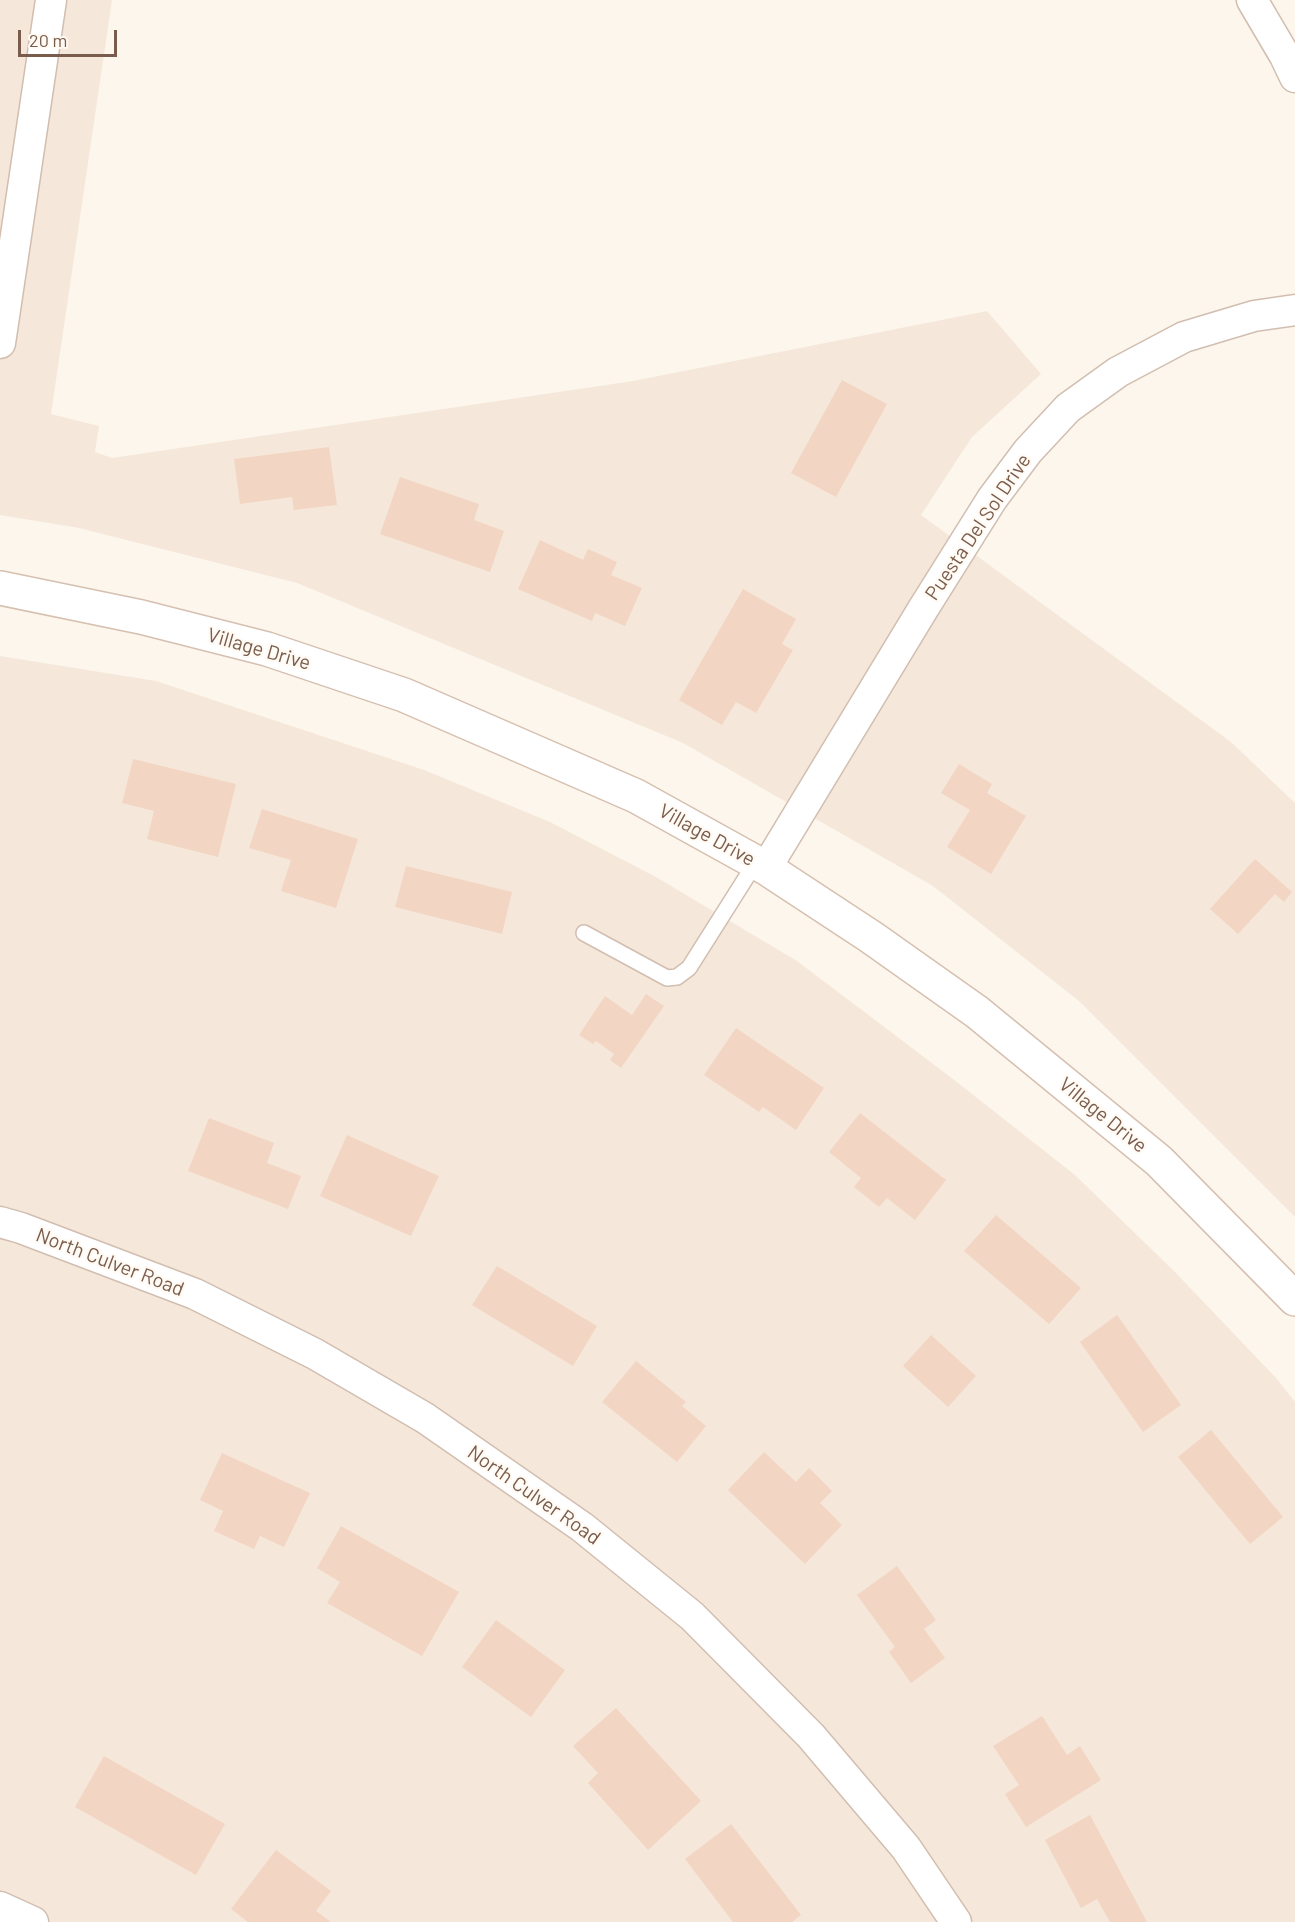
<!DOCTYPE html>
<style>
body{margin:0}
#map{position:relative;width:1295px;height:1922px;overflow:hidden;background:#fdf6ec;font-family:Barlow,sans-serif}
canvas{display:block}
.scale{position:absolute;left:18px;top:30px;width:99px;height:27px;box-sizing:border-box;border:3px solid #7a5c4d;border-top:0;padding-left:8px;font-size:18px;line-height:21px;white-space:nowrap;color:#7a5c4d;-webkit-text-stroke:4px #fffaf3;paint-order:stroke}
</style>
<div id="map">
<canvas width="1295" height="1922"></canvas>
<div class="scale">20 m</div>
</div>
<script>
const g = document.querySelector('canvas').getContext('2d');
g.lineJoin = 'round';
function fill(path, color) { g.fillStyle = color; g.fill(path, 'evenodd'); }
const toPath = rows => new Path2D(rows.map(r => 'M' + r).join(''));
function stroke(path, color, width, dash) { g.strokeStyle = color; g.lineWidth = width; g.lineCap = dash ? 'butt' : 'round'; g.setLineDash(dash || []); g.stroke(path); }
function write(font, color, halo, rows, align = 'center') {
  g.font = font + ' Barlow,sans-serif'; g.lineWidth = 4.5; g.setLineDash([]); g.textBaseline = 'middle'; g.strokeStyle = halo; g.fillStyle = color; for (const [text, x, y, turn = 0] of rows) {
    g.save(); g.translate(x, y); g.rotate((+turn || 0) * Math.PI / 180); g.textAlign = isNaN(turn) ? turn : align; if (halo) g.strokeText(text, 0, 0); g.fillText(text, 0, 0); g.restore();
  }
}
fill(toPath([
 [0,0,112,0,51,414,99,426,95,452,112,458,633,381,987,311,1041,374,972,437,921,515,1231,742,1295,803,1295,1217,1079,1001,933,886,683,743,297,583,79,528,0,515],
 [0,656,156,681,424,770,550,822,656,877,797,961,953,1079,1075,1175,1174,1271,1277,1379,1295,1402,1295,1922,0,1922]
]), '#f5e8da');
fill(toPath([
 [842,380,887,404,836,497,791,473],
 [329,447,337,505,294,510,292,497,240,504,234,459],
 [400,477,479,504,474,520,504,531,490,572,380,534],
 [540,540,583,560,588,549,617,562,611,575,642,588,625,626,595,613,592,621,518,589],
 [743,589,796,619,782,644,793,650,756,713,736,702,722,725,679,700],
 [133,759,236,784,218,857,147,839,154,811,122,803],
 [959,764,992,784,987,793,1026,816,991,874,947,847,970,810,941,793],
 [262,809,358,839,336,908,281,891,291,860,249,848],
 [1255,859,1292,892,1284,902,1275,894,1238,934,1210,909],
 [406,866,512,892,502,934,395,907],
 [646,994,664,1006,621,1068,610,1060,614,1054,596,1041,593,1044,579,1035,605,996,632,1015],
 [736,1028,824,1088,796,1130,763,1107,759,1112,704,1075],
 [860,1113,946,1180,915,1220,887,1198,879,1207,854,1187,861,1178,829,1152],
 [209,1118,274,1143,267,1163,301,1176,288,1209,188,1171],
 [347,1135,439,1176,411,1236,320,1196],
 [996,1215,1081,1288,1049,1324,964,1251],
 [497,1266,597,1326,573,1366,472,1305],
 [1117,1315,1181,1405,1143,1432,1080,1342],
 [931,1335,976,1376,948,1407,903,1366],
 [636,1361,686,1402,682,1406,706,1426,677,1462,602,1402],
 [1211,1430,1283,1517,1250,1544,1178,1457],
 [764,1452,796,1482,809,1468,832,1491,820,1503,842,1525,805,1564,728,1490],
 [222,1453,310,1493,284,1547,260,1536,254,1549,214,1531,223,1511,200,1500],
 [341,1526,459,1592,422,1656,327,1603,340,1582,317,1568],
 [897,1566,936,1620,924,1629,945,1658,911,1683,889,1652,895,1647,857,1595],
 [496,1620,565,1670,531,1717,462,1667],
 [616,1708,701,1801,648,1850,588,1783,598,1773,573,1746],
 [1042,1716,1067,1755,1080,1746,1101,1780,1026,1827,1005,1794,1019,1785,993,1746],
 [104,1756,225,1824,196,1875,75,1807],
 [1090,1815,1147,1922,1110,1922,1097,1899,1081,1908,1045,1840],
 [731,1824,801,1915,792,1922,733,1922,685,1859],
 [276,1850,331,1891,316,1911,331,1922,248,1922,231,1909]
]), '#f3d5c3');
const lane = toPath([
 [584,933,667,978,677,977,689,968,756,862]
]);
const street = toPath([
 [1252,0,1285,56,1295,77],
 [0,343,51,0],
 [766,868,923,609,992,499,1028,451,1068,408,1118,372,1184,337,1254,316,1295,310],
 [0,1222,21,1228,195,1294,315,1354,425,1418,582,1527,692,1616,811,1736,906,1848,956,1922],
 [0,1907,33,1922]
]);
const secondary = toPath([
 [0,588,141,617,267,649,404,695,636,796,766,868,871,937,977,1012,1159,1161,1295,1299]
]);
stroke(lane, '#d1beb0', 18);
stroke(street, '#d1beb0', 33);
stroke(secondary, '#d6c0b0', 36);
stroke(lane, '#fff', 15);
stroke(street, '#fff', 30);
stroke(secondary, '#fff', 33);
write('20px', '#7a5c4d', '#fffaf3', [
 ["Puesta Del Sol Drive",978,527,-56],
 ["Village Drive",259,649,16],
 ["Village Drive",707,835,29],
 ["Village Drive",1103,1115,39],
 ["North Culver Road",110,1262,21],
 ["North Culver Road",534,1495,35]
]);
</script>
